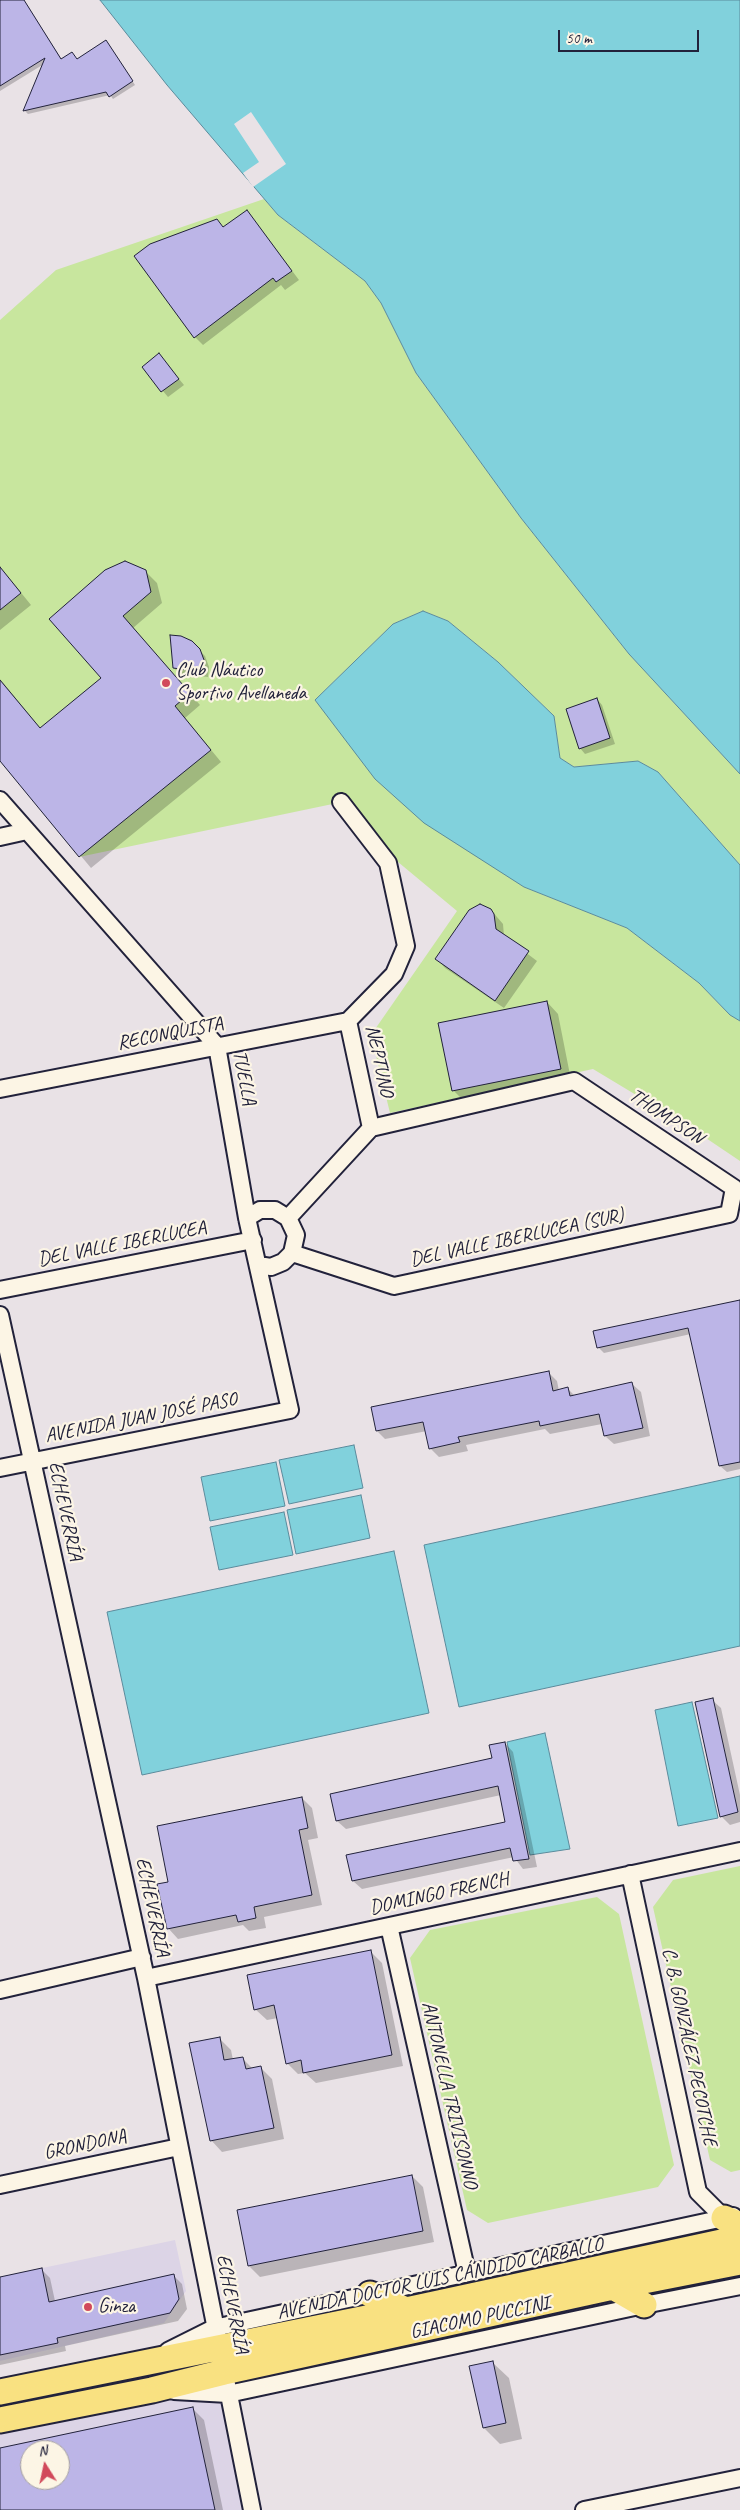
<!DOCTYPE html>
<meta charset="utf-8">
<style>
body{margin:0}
#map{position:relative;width:740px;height:2510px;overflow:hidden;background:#e9e2e6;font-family:Caveat,sans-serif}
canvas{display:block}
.north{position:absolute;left:20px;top:2440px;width:50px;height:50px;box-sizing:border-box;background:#fcf5e5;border:1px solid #a5a1a1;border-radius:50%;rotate:350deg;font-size:14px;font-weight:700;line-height:20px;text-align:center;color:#22223b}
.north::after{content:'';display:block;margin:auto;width:18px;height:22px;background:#d1495b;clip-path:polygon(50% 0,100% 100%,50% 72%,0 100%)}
.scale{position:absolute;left:558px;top:30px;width:141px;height:22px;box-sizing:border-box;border:2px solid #22223b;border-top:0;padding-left:6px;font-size:15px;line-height:18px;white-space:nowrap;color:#22223b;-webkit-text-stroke:4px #fcf5e5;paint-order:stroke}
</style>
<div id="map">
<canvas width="740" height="2510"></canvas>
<div class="north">N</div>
<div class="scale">50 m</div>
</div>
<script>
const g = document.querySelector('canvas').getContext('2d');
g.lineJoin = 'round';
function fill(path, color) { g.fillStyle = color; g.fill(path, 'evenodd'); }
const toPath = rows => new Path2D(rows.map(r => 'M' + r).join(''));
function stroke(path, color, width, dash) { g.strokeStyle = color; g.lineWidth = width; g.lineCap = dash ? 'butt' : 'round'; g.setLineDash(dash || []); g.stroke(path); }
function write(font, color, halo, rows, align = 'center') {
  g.font = font + ' Caveat,sans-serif'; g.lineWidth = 4.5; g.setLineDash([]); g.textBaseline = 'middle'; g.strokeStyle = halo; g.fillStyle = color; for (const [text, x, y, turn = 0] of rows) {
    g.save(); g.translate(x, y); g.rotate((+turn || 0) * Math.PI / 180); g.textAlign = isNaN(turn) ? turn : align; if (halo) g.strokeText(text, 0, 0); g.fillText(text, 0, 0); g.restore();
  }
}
fill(toPath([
 [175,2240,186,2291,164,2323,0,2361,0,2277],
 [224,2372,252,2510,0,2510,0,2420],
 [30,2450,60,2450,60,2480,30,2480]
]), '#dcd4e6');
fill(toPath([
 [264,199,278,215,365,281,381,303,416,373,521,518,629,654,740,774,740,865,658,772,638,761,574,767,560,758,554,716,498,662,448,621,423,611,393,624,315,700,524,887,627,928,699,983,730,1015,740,1021,740,1161,691,1128,593,1069,390,1113,371,1035,457,911,392,857,347,801,79,857,0,761,0,320,56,270],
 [740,1866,740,2170,731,2172,710,2160,653,1907,673,1880],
 [597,1897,619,1914,674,2165,658,2187,488,2223,467,2210,410,1958,430,1930]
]), '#c8e69e');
const water = toPath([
 [100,0,740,0,740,774,629,654,521,518,416,373,381,303,365,281,278,215,167,85,100,0],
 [423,611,448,621,498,662,554,716,560,758,574,767,638,761,658,772,740,865,740,1021,730,1015,699,983,627,928,524,887,424,823,375,779,315,700,393,624,423,611],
 [354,1445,363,1488,289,1504,279,1460,354,1445],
 [276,1462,285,1506,210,1521,201,1477,276,1462],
 [740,1476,740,1646,459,1707,424,1545,740,1476],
 [361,1495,370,1538,296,1554,287,1510,361,1495],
 [284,1512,293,1555,219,1570,210,1527,284,1512],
 [394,1551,429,1713,142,1775,107,1612,394,1551],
 [692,1702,718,1818,678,1826,655,1710,692,1702],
 [545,1733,570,1849,530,1855,507,1742,545,1733]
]);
fill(water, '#81d1dc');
stroke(water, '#5b8b9c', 1);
fill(toPath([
 [251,112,286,164,253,187,243,173,259,162,234,124]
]), '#e9e2e6');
fill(toPath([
 [0,0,24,0,62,60,77,60,109,45,135,85,113,99,110,95,28,114,25,111,44,64,0,91],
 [247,211,299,280,285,290,281,285,203,345,195,337,224,228],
 [159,355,184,385,168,397,143,367],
 [0,567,31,605,0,630],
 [145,571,157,583,162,603,133,628,200,705,185,718,221,762,91,868,0,759,0,679,41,729,103,678,51,619],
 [191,642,205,656,209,667,208,677,180,674,174,668],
 [597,699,602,705,615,744,585,754,580,748],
 [491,910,503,924,504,936,537,961,504,1008,445,968,437,959],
 [547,1002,558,1014,571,1080,464,1101,453,1090],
 [740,1301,740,1469,727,1472,720,1466,691,1334,604,1353,598,1347],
 [548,1372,557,1381,559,1391,568,1389,575,1396,632,1384,641,1392,650,1436,614,1444,605,1436,602,1424,550,1434,545,1429,466,1445,468,1451,439,1457,430,1448,427,1431,385,1439,377,1431],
 [712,1700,721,1708,740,1795,740,1822,730,1825,721,1816],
 [505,1743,513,1752,537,1867,523,1869,514,1857,362,1889,353,1881,506,1823,501,1795,346,1829,337,1821,332,1795,493,1759],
 [302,1798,312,1808,318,1838,308,1840,322,1905,264,1917,266,1928,249,1931,243,1925,178,1939,168,1928],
 [371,1952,382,1963,403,2066,316,2083,305,2073,298,2074,287,2063,278,2018,267,2020,255,2009],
 [219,2038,231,2050,233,2060,242,2058,253,2069,260,2067,272,2079,284,2139,222,2152,211,2140],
 [412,2176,423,2187,434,2242,260,2277,249,2266],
 [42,2270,50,2278,55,2301,173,2275,182,2284,187,2309,178,2321,65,2346,66,2351,0,2365,0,2279],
 [493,2363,509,2378,522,2439,500,2444,484,2428],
 [192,2408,204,2420,223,2510,0,2510,0,2450],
 [30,2450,60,2450,60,2480,30,2480]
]), '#0003');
const building = toPath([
 [0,0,24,0,61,59,72,52,77,59,106,40,133,81,109,97,106,92,23,111,45,58,0,86,0,0],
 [247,210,292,271,276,282,273,278,194,338,134,256,150,244,217,219,223,227,247,210],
 [159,353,179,379,161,392,142,367,159,353],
 [125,561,146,570,151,592,123,616,190,693,175,706,211,750,79,857,0,761,0,680,40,728,101,678,49,619,105,570,125,561],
 [0,567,21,593,0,610,0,567],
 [170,635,181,636,192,641,200,649,204,660,203,672,173,668,170,635],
 [597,698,610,738,579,749,566,709,597,698],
 [480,904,491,909,494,914,496,929,529,951,495,1001,435,959,469,910,480,904],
 [547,1001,561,1069,452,1091,438,1023,547,1001],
 [740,1300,740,1462,719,1466,688,1328,597,1348,593,1331,740,1300],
 [549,1371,553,1391,568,1387,570,1396,632,1382,643,1428,604,1436,599,1414,540,1426,539,1421,458,1437,460,1442,429,1449,423,1422,376,1431,371,1407,549,1371],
 [713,1698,738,1812,720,1817,695,1702,713,1698],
 [505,1742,529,1859,513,1861,510,1848,352,1881,346,1855,505,1822,498,1786,336,1821,330,1794,492,1758,489,1745,505,1742],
 [302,1797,308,1828,299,1830,312,1895,254,1907,256,1918,238,1922,236,1915,167,1929,157,1884,168,1882,157,1826,302,1797],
 [371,1950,392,2055,303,2073,301,2060,286,2064,274,2005,254,2010,247,1975,371,1950],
 [220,2037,224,2060,243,2057,246,2069,261,2066,274,2128,210,2141,189,2043,220,2037],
 [412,2175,423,2231,248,2266,237,2210,412,2175],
 [42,2268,49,2302,174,2274,179,2299,170,2313,57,2338,58,2343,0,2355,0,2277,42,2268],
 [493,2361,506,2423,483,2428,469,2366,493,2361],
 [193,2407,215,2510,0,2510,0,2448,193,2407],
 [30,2450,60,2450,60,2480,30,2480,30,2450]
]);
fill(building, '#bcb5e7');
stroke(building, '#22223b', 1);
const minor = toPath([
 [0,800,217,1046,247,1218,290,1410,0,1468],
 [341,802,388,863,406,946,394,974,348,1021],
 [0,837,27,831],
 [348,1021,371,1128],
 [0,1089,348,1021],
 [247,1218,260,1210,275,1210,288,1218,296,1235,292,1253,283,1262,271,1267,258,1265],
 [288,1218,371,1128,574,1081,734,1188,729,1214,394,1286,292,1253],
 [0,1290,253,1240],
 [0,1315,146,1978,252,2510],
 [630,1874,698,2192,724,2218],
 [389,1926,467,2273],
 [146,1978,740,1851],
 [0,1990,142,1957],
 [0,2185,179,2147],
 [168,2351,214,2328,733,2216],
 [174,2391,228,2394,644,2305,740,2286],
 [584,2510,740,2478]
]);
const primary = toPath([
 [724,2218,740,2225],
 [613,2287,644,2305],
 [370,2294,406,2310],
 [0,2392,406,2310,740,2238],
 [0,2420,152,2390,224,2372,613,2287,740,2262]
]);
stroke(minor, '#22223b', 20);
stroke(primary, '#22223b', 29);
stroke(minor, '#fcf5e5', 16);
stroke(primary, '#f9e181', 25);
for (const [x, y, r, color] of [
 [166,683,5,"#d1495b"],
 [88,2307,5,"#d1495b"]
]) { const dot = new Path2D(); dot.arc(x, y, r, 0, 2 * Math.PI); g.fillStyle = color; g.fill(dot); stroke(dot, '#fcf5e5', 2); }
write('20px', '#22223b', '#fcf5e5', [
 ["Club Náutico",176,671],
 ["Sportivo Avellaneda",176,694],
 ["Ginza",98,2307]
], 'left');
write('20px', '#22223b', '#fcf5e5', [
 ["RECONQUISTA",170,1034,-11],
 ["NEPTUNO",379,1061,78],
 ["TUELLA",244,1078,79],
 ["THOMPSON",666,1117,34],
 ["DEL VALLE IBERLUCEA (SUR)",517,1238,-12],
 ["DEL VALLE IBERLUCEA",122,1244,-11],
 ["AVENIDA JUAN JOSÉ PASO",141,1418,-11],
 ["ECHEVERRÍA",65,1511,78],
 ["DOMINGO FRENCH",439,1894,-12],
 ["ECHEVERRÍA",152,1907,78],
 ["C. B. GONZÁLEZ PECOTCHE",689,2047,78],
 ["ANTONELLA TRIVISONNO",449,2095,77],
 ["GRONDONA",85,2145,-12],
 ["AVENIDA DOCTOR LUIS CÁNDIDO CARBALLO",440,2279,-12],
 ["ECHEVERRÍA",232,2304,79],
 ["GIACOMO PUCCINI",480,2318,-12]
]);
</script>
